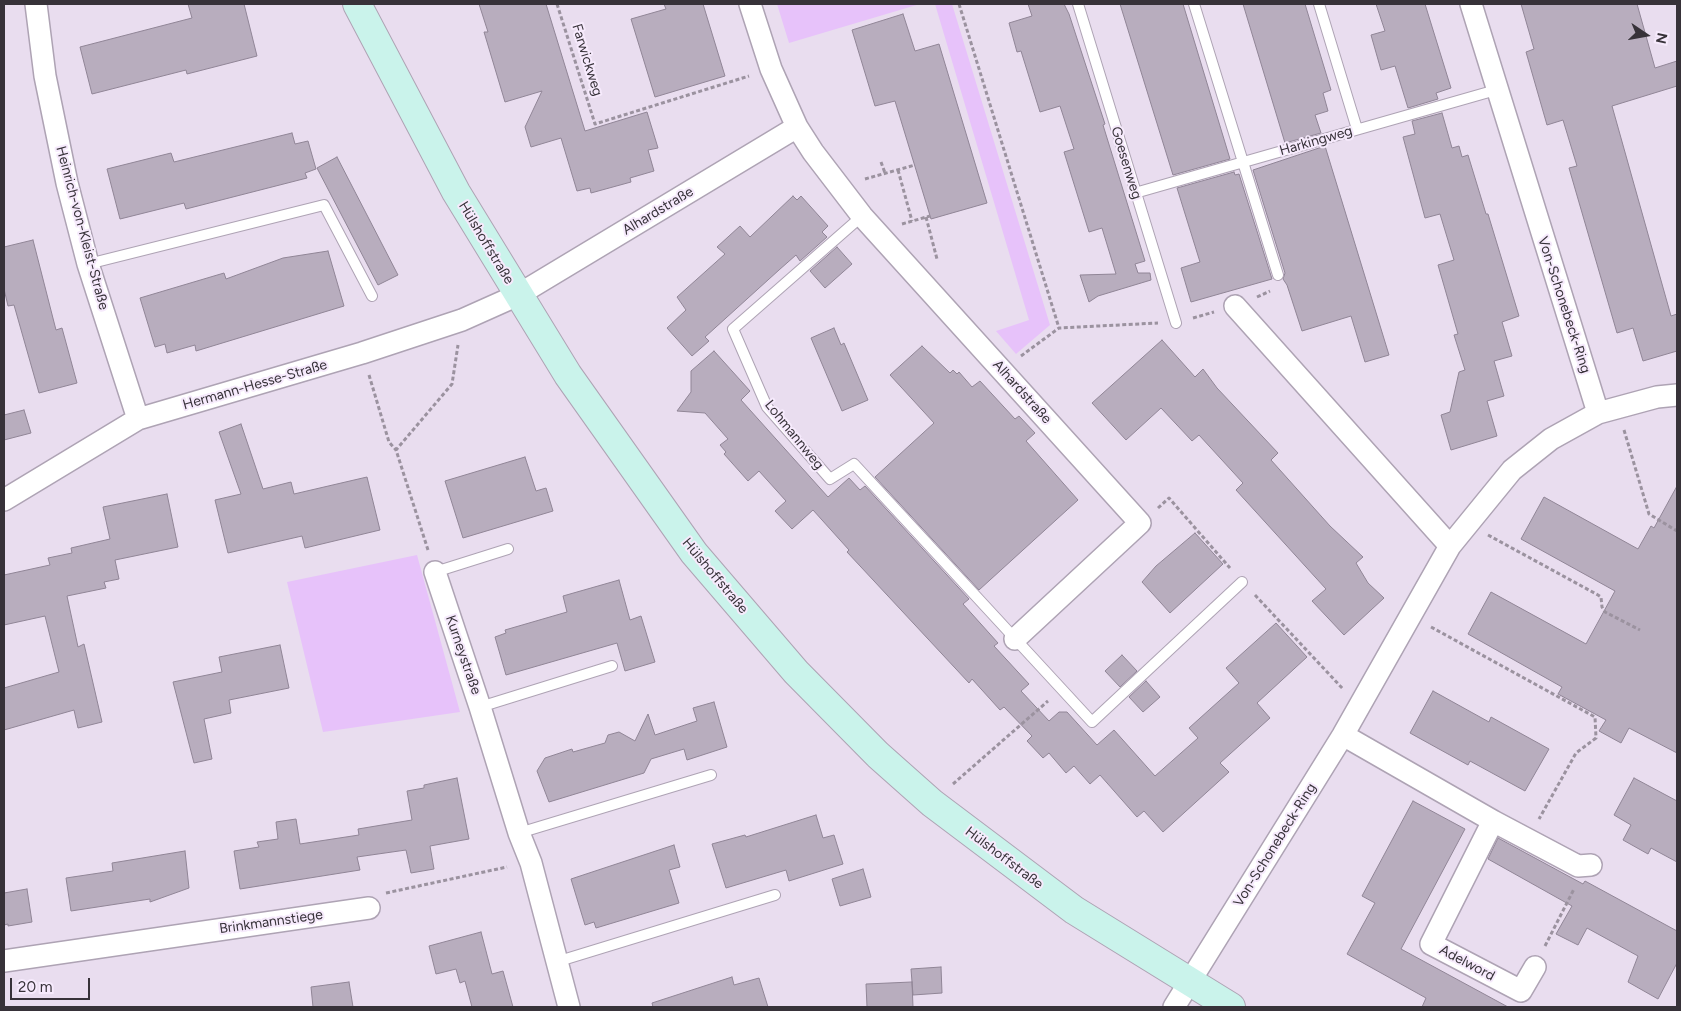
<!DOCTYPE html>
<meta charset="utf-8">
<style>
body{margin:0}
#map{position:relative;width:1681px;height:1011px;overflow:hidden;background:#e9ddef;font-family:Figtree,sans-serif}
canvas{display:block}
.frame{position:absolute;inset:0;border:5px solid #373239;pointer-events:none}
.north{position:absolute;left:1621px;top:10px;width:50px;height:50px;-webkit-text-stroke:4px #f6eafc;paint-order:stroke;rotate:102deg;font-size:14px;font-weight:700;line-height:20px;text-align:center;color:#373239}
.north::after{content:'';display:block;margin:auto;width:18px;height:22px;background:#373239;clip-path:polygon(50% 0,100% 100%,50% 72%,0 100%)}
.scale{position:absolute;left:10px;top:978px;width:80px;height:22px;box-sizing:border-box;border:2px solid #373239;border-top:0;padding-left:6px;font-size:15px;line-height:18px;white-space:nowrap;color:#373239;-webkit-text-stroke:4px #f6eafc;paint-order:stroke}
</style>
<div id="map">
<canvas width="1681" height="1011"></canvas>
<div class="frame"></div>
<div class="north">N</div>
<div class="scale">20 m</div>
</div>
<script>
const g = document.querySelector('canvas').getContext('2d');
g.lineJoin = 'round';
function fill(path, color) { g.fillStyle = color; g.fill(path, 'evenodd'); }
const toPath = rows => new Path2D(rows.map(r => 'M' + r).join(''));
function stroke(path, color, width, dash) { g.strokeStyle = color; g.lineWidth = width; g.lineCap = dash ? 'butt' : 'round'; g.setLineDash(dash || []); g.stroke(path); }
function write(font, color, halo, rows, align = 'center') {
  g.font = font + ' Figtree,sans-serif'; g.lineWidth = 4; g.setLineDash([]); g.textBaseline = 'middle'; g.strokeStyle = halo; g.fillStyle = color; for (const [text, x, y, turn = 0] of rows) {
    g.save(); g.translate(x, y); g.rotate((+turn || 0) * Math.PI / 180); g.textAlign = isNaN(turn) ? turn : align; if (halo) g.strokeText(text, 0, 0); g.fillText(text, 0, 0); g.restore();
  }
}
fill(toPath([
 [777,4,920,4,789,43],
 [935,4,952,4,1050,325,1016,354,996,331,1029,320],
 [417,555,460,712,323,732,287,582]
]), '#e7c2fa');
const building = toPath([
 [188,4,244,4,257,56,187,74,186,70,92,94,80,47,192,18,188,4],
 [479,4,546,4,585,131,647,112,658,148,648,150,654,171,630,178,631,182,591,193,590,188,577,191,561,138,531,147,525,127,542,91,505,102,484,32,488,32,479,4],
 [664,4,703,4,725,76,655,97,631,19,666,9,664,4],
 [1028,4,1064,4,1069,14,1105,124,1103,125,1145,261,1135,264,1138,273,1150,273,1151,280,1098,296,1089,302,1080,275,1116,274,1102,228,1089,232,1064,152,1074,149,1060,106,1040,112,1021,51,1017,52,1009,23,1032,16,1028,4],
 [1120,4,1183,4,1230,159,1173,175,1120,4],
 [1243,4,1305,4,1331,90,1323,93,1328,111,1315,115,1321,133,1285,143,1243,4],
 [1376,4,1425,4,1451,88,1436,93,1438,99,1408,108,1395,66,1381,70,1371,35,1385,31,1376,4],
 [1521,4,1637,4,1655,68,1677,61,1677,86,1612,106,1671,316,1677,314,1677,351,1643,361,1633,328,1617,333,1569,168,1577,166,1563,120,1547,125,1526,52,1534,49,1521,4],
 [903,14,915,51,939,44,987,203,931,219,895,101,875,106,852,30,903,14],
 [1442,113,1452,148,1459,146,1462,157,1468,155,1486,214,1488,214,1519,316,1502,322,1512,356,1494,361,1504,396,1487,401,1497,436,1451,450,1441,415,1450,412,1459,372,1465,370,1454,335,1458,334,1438,265,1454,260,1440,214,1425,218,1403,137,1415,134,1412,121,1442,113],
 [292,133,295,144,308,141,316,169,305,173,307,178,186,209,184,203,120,219,107,169,171,153,174,162,292,133],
 [1325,146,1389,355,1365,362,1351,316,1302,331,1287,285,1283,279,1285,273,1253,170,1325,146],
 [337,157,398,275,378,285,317,168,337,157],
 [1234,172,1235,175,1239,174,1272,279,1191,302,1181,268,1200,262,1177,188,1234,172],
 [793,196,797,200,801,196,828,226,822,232,827,237,800,261,796,255,779,270,705,337,709,341,692,356,667,328,686,310,677,297,725,254,717,247,740,226,750,237,793,196],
 [33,240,56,330,62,328,77,383,39,393,14,305,8,306,4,289,4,247,33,240],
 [837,247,852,264,825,288,810,271,837,247],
 [328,251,344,306,196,351,195,345,167,353,165,344,155,347,140,298,224,273,226,279,283,258,328,251],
 [834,328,841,345,844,343,868,400,842,411,811,338,834,328],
 [1162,340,1195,377,1203,369,1217,388,1278,453,1271,460,1330,526,1363,557,1356,563,1368,583,1384,598,1344,635,1312,601,1326,589,1236,490,1243,483,1199,435,1192,441,1161,408,1126,440,1092,403,1162,340],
 [922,346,950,373,953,370,957,374,959,372,972,387,980,381,1015,419,1019,416,1035,433,1026,441,1078,500,979,590,875,477,934,423,890,375,922,346],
 [714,351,750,391,741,400,828,497,849,478,860,490,865,486,969,599,963,604,998,643,994,646,1029,684,1021,691,1049,721,1059,712,1067,712,1097,745,1114,730,1155,776,1198,738,1189,728,1239,683,1226,668,1276,623,1307,657,1257,703,1270,718,1220,763,1229,772,1163,832,1144,811,1137,817,1100,775,1090,784,1074,766,1066,773,1049,753,1043,758,1027,741,1032,736,1004,707,1000,710,972,679,969,683,847,552,849,550,813,510,792,529,775,511,786,501,759,471,748,481,724,454,726,452,720,445,728,439,705,413,677,411,691,392,691,371,714,351],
 [24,410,31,433,4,440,4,415,24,410],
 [241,424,263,489,291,482,294,494,367,477,380,530,305,548,302,536,228,553,215,500,241,494,219,432,241,424],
 [525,457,536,491,546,488,553,511,463,538,445,481,525,457],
 [1677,486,1677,753,1629,728,1621,743,1599,731,1606,720,1558,694,1562,687,1468,634,1491,592,1586,644,1615,591,1521,539,1544,497,1638,549,1651,526,1654,528,1677,486],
 [167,494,178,547,115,560,119,579,104,582,106,588,67,596,78,647,84,644,102,722,78,728,74,710,4,730,4,688,59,672,45,616,4,625,4,575,50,565,48,558,72,553,71,548,110,539,103,507,167,494],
 [1195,533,1223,564,1170,613,1142,582,1156,566,1195,533],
 [619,580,630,620,641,616,655,662,625,671,617,643,506,675,495,637,506,633,505,630,567,612,563,596,619,580],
 [280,645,289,688,229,700,231,713,204,719,212,759,194,763,173,682,222,672,219,657,280,645],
 [1122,655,1137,671,1120,687,1105,671,1122,655],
 [1146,681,1160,697,1143,712,1129,697,1146,681],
 [1433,691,1489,722,1491,717,1549,749,1525,791,1470,761,1468,765,1410,733,1433,691],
 [714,702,727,747,687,760,684,749,651,759,644,773,549,802,537,771,545,758,572,749,573,752,605,743,608,735,619,732,635,741,648,714,655,735,697,721,693,708,714,702],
 [457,778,469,839,430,846,434,869,411,873,406,850,357,857,360,870,240,889,234,851,259,847,257,842,278,839,276,822,296,819,300,844,359,835,358,829,412,820,407,791,424,788,424,785,457,778],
 [1634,778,1677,801,1677,862,1651,848,1648,854,1623,840,1631,825,1614,815,1634,778],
 [1413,801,1465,829,1401,949,1508,1007,1422,1007,1426,998,1347,954,1375,903,1362,896,1413,801],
 [816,815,823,838,834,835,843,864,789,881,786,870,726,888,712,844,745,835,746,837,816,815],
 [1498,838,1583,884,1585,881,1677,931,1677,963,1658,999,1628,982,1638,956,1587,928,1578,945,1556,934,1572,906,1488,859,1498,838],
 [674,845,680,867,669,870,679,903,596,928,594,922,585,925,571,879,674,845],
 [185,851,189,888,150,902,150,899,71,911,66,878,113,871,112,863,185,851],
 [863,869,871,897,840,906,832,879,863,869],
 [27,889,32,922,8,926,8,924,4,925,4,893,27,889],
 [481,932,492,974,503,971,513,1007,472,1007,465,981,460,983,456,969,436,974,429,946,481,932],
 [941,967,942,993,913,995,911,969,941,967],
 [732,977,734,985,759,978,768,1007,653,1007,652,1003,732,977],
 [349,982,353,1007,313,1007,311,987,349,982],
 [912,982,913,1007,867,1007,866,984,912,982]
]);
fill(building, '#b8adbe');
stroke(building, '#908596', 1);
const service = toPath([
 [1078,4,1176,323],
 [1194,4,1278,275],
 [1319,4,1357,129],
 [1135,193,1496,90],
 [862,216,733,329,767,407,830,479,854,464,1092,722,1242,582],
 [88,264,324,205,372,296],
 [435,572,508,549],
 [480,707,612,666],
 [519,833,711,775],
 [556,962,775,895]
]);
const minor = toPath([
 [36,4,45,76,67,183,88,264,138,419],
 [1471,4,1598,413],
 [797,127,813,152,862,216,1140,523,1015,639],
 [1235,306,1450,546],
 [4,500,138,419,362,353,462,320,518,295,797,127,771,69,750,4],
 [435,572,480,707,519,833,531,863,569,1007],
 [1343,735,1493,821,1431,944,1521,991,1535,967],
 [1493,821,1578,866,1591,865],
 [4,961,369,908],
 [1174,1007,1343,735,1450,546,1512,470,1551,439,1598,413,1657,397,1677,395]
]);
const secondary = toPath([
 [357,4,456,192,568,375,694,553,796,672,878,755,932,803,1074,910,1231,1007]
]);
stroke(service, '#aea3b4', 12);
stroke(minor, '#aea3b4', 24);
stroke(secondary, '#aea3b4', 30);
stroke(toPath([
 [557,4,595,124,749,76],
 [959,4,1059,328],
 [881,162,885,173],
 [898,170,912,221],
 [865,179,915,165],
 [926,217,937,259],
 [902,224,930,216],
 [1257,297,1270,291],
 [1193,318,1214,312],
 [1021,356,1059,328,1158,323],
 [369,375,389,442,396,450],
 [1624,430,1649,514,1677,531],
 [1158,508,1169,498,1230,568],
 [1488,535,1598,595,1601,597,1602,607,1605,612,1640,630],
 [428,550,396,450,452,384,458,345],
 [1255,595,1343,689],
 [1431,627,1595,717,1596,738,1576,753,1539,819],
 [953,784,1048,701],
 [386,893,507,867],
 [1545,946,1574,889]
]), '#9b929f', 3, [4, 2.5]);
stroke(service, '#fff', 10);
stroke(minor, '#fff', 21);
stroke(secondary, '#caf3eb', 28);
write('14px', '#373239', '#f6eafc', [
 ["Farwickweg",587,60,73],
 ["Harkingweg",1316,141,-16],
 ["Goesenweg",1126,163,73],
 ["Alhardstraße",658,211,-31],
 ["Heinrich-von-Kleist-Straße",82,228,75],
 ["Hülshoffstraße",486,243,59],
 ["Von-Schonebeck-Ring",1564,305,72],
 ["Hermann-Hesse-Straße",255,385,-16],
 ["Alhardstraße",1022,392,48],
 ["Lohmannweg",794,435,51],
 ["Hülshoffstraße",715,576,50],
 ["Kurneystraße",463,655,71],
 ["Von-Schonebeck-Ring",1275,845,-58],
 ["Hülshoffstraße",1004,858,37],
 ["Brinkmannstiege",271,922,-8],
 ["Adelword",1467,963,28]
]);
</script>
